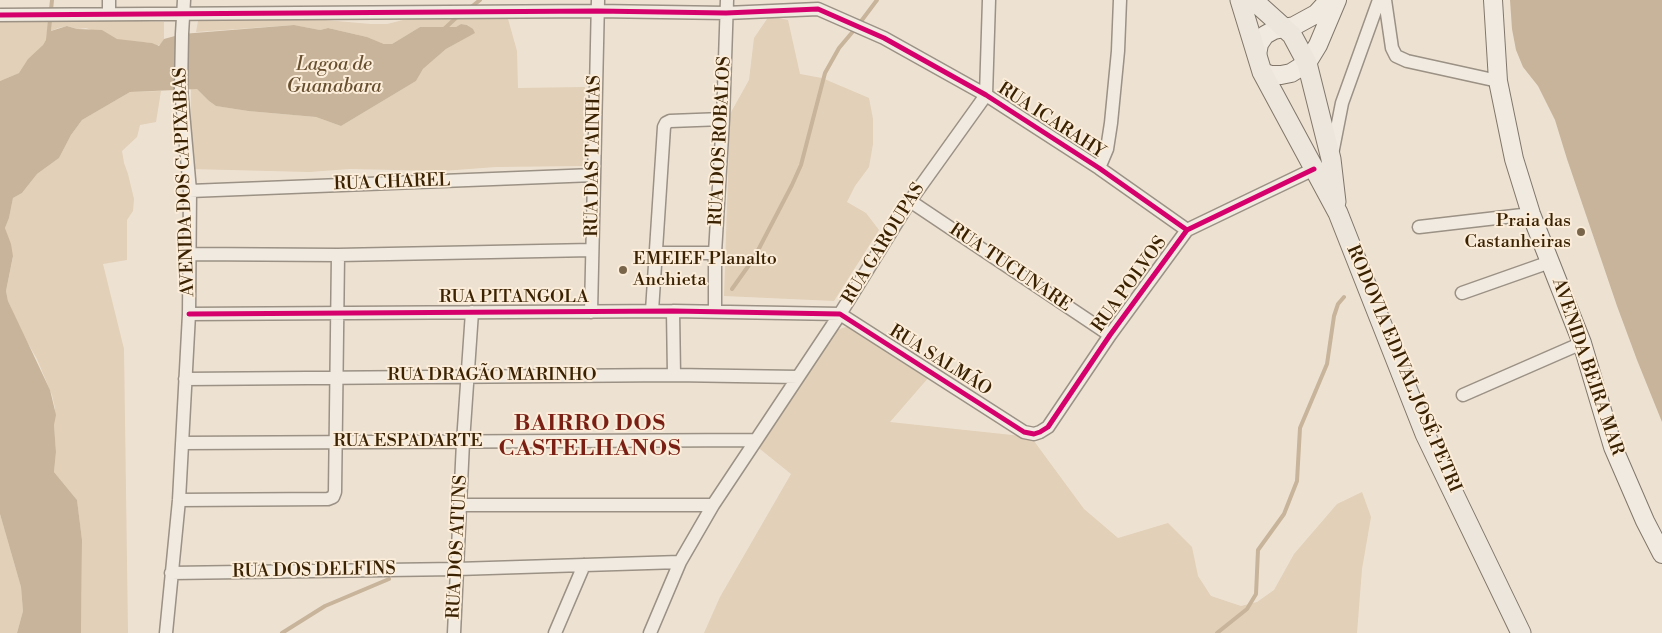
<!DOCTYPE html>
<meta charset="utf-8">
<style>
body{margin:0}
canvas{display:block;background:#ede1d1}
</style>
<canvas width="1662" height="633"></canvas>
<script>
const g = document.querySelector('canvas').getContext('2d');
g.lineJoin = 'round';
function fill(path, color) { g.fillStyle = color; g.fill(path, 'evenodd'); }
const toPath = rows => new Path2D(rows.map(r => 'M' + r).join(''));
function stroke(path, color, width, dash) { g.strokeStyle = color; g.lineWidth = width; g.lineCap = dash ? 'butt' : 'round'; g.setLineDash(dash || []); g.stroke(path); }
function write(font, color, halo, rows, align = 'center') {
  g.font = font + ' "Libre Bodoni",serif'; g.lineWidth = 4; g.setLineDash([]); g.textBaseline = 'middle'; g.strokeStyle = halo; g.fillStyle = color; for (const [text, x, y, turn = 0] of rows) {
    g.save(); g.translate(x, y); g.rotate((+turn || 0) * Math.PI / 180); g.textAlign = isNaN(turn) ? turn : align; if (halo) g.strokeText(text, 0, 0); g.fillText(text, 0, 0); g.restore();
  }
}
fill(toPath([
 [451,16,508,19,517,51,518,88,585,87,583,166,496,167,442,171,350,169,309,172,190,169,191,89,197,89,209,101,216,106,248,111,316,117,341,126,416,81,423,69,446,49,474,33,468,25,461,24,456,27,420,27,392,44,384,44,367,37,328,28,320,30,294,25,196,32,198,21,224,20,225,18,302,18,371,24,387,24,403,20],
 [769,16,788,20,800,74,822,78,869,98,873,119,873,144,869,167,855,186,847,202,866,213,879,230,834,301,724,296,730,114,749,80,754,38],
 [30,17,164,22,164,39,161,44,157,46,152,43,119,40,86,28,77,29,68,26,58,28,51,31,43,45,19,73,0,81,0,21],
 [161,91,156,122,140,125,137,137,122,151,124,163,128,174,134,199,133,211,127,220,127,260,103,264,124,349,128,633,81,633,82,540,77,500,54,472,56,452,54,425,55,408,52,395,37,359,23,335,8,301,6,291,13,257,5,228,9,218,13,198,22,193,37,174,59,158,71,135,82,120,130,92],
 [846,327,857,329,929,377,890,422,1031,437,1084,509,1118,538,1168,523,1192,547,1198,576,1211,596,1241,606,1257,602,1274,590,1294,554,1337,504,1362,492,1371,517,1362,569,1357,633,704,633,720,597,791,474,755,445,833,331],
 [0,514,21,587,23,611,17,633,0,633]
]), '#e2d0b8');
fill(toPath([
 [1510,0,1662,0,1662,422,1637,360,1617,306,1567,159,1555,120,1538,86,1523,67,1516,50,1512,29],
 [461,24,467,25,473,29,475,33,446,49,423,69,416,81,341,126,316,117,248,111,216,106,209,101,197,89,130,92,82,120,71,135,59,158,37,174,22,193,13,198,9,218,5,228,11,244,13,256,6,291,8,301,50,390,56,415,54,425,56,452,54,472,77,500,82,540,81,633,17,633,23,611,21,587,0,514,0,81,19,73,28,59,43,45,51,31,67,26,77,29,102,30,117,39,152,43,159,46,164,39,182,34,294,25,320,30,328,28,367,37,384,44,392,44,420,27,456,27]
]), '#c8b49a');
stroke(toPath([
 [470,8,480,0],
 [859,24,877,0],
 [443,30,458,16],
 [48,40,52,0],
 [732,289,754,258,792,185,801,165,825,73,839,48,855,29],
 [282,633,325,606,389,579],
 [1217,633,1247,609,1256,594,1258,550,1284,514,1297,481,1300,428,1327,364,1334,316,1338,304,1344,297]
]), '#c8b49a', 4);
const street = toPath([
 [109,0,109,14],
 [1385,0,1392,48,1396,56,1407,61,1498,81],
 [0,15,597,11,726,13,818,9,884,38,986,95,1099,168,1187,230],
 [1332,154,1342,103,1379,0],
 [1099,168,1107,149,1111,123,1118,51,1120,0],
 [190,191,594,175],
 [910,201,1110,335],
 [1419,227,1531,214],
 [655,253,715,253],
 [190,254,338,255,592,250],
 [1462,293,1550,262],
 [652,311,664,127,666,123,670,121,723,119],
 [673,311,674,375],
 [715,311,715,253,723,119,727,0],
 [591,312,598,0],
 [189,314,673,311,840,314,1024,432,1034,434,1040,432,1048,427,1110,335,1187,230,1314,169],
 [185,379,674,375,798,377],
 [1463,395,1582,343],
 [182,443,755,440],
 [179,500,328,499,333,497,335,492,338,255],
 [461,505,713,505],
 [171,573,457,569,680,562],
 [166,633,179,500,189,314,190,191,181,89,182,34,184,0],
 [454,633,463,442,472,312],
 [555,633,584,565],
 [650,633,680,562,713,505,840,314,910,201,986,95,989,0]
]);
const secondary = toPath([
 [1493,0,1498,81,1514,159,1531,214,1582,343,1613,447,1645,521,1662,554],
 [1257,55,1259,44,1265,35,1274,30,1294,26,1316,14,1329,0],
 [1262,72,1271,75,1281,75,1291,73,1307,63,1318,45,1337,0]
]);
const primary = toPath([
 [1240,0,1262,72,1338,213,1425,434,1521,633],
 [1253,0,1292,35,1307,63,1331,159,1336,202]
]);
stroke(street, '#9b9184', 15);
stroke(secondary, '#817669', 20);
stroke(primary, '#817669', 21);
stroke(street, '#f0eae1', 12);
stroke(secondary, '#f0eae1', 18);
stroke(primary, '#ede6dc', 19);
stroke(toPath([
 [0,15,597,11,726,13,818,9,884,38,986,95,1099,168,1187,230],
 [189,314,673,311,840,314,1024,432,1034,434,1040,432,1048,427,1110,335,1187,230,1314,169]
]), '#d6006c', 5);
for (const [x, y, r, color] of [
 [1581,232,5,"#79654a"],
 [623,270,5,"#79654a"]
]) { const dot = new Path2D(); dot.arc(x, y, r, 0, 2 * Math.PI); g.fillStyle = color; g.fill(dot); stroke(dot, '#fbedd9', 2); }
write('18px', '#3a2202', '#fbedd9', [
 ["RUA ICARAHY",1051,121,33],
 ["RUA DOS ROBALOS",721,141,-87],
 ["RUA DAS TAINHAS",594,156,-89],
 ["AVENIDA DOS CAPIXABAS",185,182,-92],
 ["RUA CHAREL",392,183,-2],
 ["RUA GAROUPAS",884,244,-58],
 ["RUA TUCUNARE",1010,268,34],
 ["RUA POLVOS",1130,285,-54],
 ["RUA PITANGOLA",514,298],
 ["RUA SALMÃO",940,361,32],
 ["AVENIDA BEIRA MAR",1587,367,71],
 ["RODOVIA EDIVAL JOSÉ PETRI",1403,369,67],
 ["RUA DRAGÃO MARINHO",492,376],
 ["RUA ESPADARTE",408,442],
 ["RUA DOS ATUNS",458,547,-87],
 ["RUA DOS DELFINS",314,571,-1]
]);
write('18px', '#3a2202', '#fbedd9', [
 ["Praia das",1571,222],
 ["Castanheiras",1571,243],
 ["EMEIEF Planalto",633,260,"left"],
 ["Anchieta",633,281,"left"]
], 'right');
write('italic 19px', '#664e2f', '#fbedd9', [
 ["Lagoa de",334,65],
 ["Guanabara",334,87]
]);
g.letterSpacing = '1px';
write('bold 22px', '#7a1f14', '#fbedd9', [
 ["BAIRRO DOS",590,425],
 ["CASTELHANOS",590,450]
]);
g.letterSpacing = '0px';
</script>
